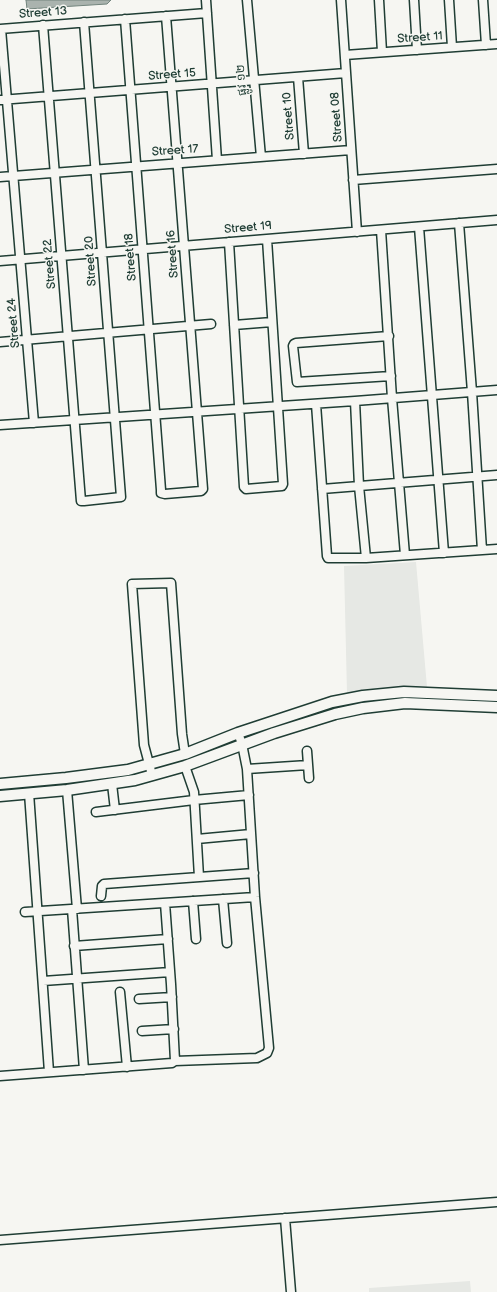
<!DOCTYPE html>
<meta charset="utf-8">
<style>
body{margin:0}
canvas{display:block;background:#f6f6f2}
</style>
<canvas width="497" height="1292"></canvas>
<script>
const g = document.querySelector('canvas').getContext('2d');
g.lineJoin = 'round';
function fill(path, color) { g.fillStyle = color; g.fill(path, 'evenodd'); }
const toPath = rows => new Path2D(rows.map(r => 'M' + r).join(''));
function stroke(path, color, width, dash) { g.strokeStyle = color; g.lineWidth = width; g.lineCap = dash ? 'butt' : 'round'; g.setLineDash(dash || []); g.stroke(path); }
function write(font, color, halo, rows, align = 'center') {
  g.font = font + ' "Balsamiq Sans","Noto Sans Khmer",sans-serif'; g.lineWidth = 3; g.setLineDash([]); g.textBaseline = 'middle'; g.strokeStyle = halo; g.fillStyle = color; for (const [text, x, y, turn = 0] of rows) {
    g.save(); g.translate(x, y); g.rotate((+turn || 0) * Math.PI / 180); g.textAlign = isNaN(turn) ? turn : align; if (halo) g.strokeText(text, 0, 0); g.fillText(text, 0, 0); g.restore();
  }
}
fill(toPath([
 [416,562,427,687,399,688,347,694,344,566],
 [470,1281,471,1292,369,1292,369,1288]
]), '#e6e8e4');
const water = toPath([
 [26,0,111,0,107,4,27,9,26,0]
]);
fill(water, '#aab3ae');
stroke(water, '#72847d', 1);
const minor = toPath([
 [206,0,217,160],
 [247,0,261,157],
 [341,0,357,232],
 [379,0,382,52],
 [414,0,417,50],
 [449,0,452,47],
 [483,0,486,45],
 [125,19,161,490,161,493,165,494,201,491,203,489,166,16],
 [43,25,81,501,84,501,121,497,84,22],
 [0,29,207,13],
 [1,29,34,423],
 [345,55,497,44],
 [298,77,304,154],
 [0,100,346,73],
 [0,177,351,150],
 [353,180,497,169],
 [459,223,472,392,482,550],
 [419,227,444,553],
 [381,230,392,398,405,555],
 [229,242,244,487,246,489,282,486,283,484,267,239],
 [0,261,497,220],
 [234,325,272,322],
 [389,336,296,343,294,344,293,346,297,382,391,376],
 [0,342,211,324],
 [355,401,359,486,366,558],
 [316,404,327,556,328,558,366,558,497,549],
 [0,425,355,401,497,390],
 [322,489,497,475],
 [307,751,309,778],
 [185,766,194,792,199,877],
 [247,769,308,765],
 [152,775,144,745,132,584,171,583,182,734,185,754],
 [112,784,115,810],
 [67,790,77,909],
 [29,793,49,1072],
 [96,812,194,800,249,795],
 [197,839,251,834],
 [101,896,102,886,104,884,254,873],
 [223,899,227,943],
 [193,901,196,939],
 [72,909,84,1070],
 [25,912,255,897],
 [74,946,168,939],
 [43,981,170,972],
 [120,992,127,1067],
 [139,999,172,997],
 [142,1031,174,1029],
 [175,1061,257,1058,267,1053,269,1048,255,897,247,769,242,744,238,733],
 [0,1076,172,1063,175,1061,171,984,165,903],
 [285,1218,291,1292],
 [0,1240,497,1202]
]);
const major = toPath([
 [0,784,66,778,128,770,185,754,238,733,332,702,363,696,404,692,497,696],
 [0,796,67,790,135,780,185,766,274,733,335,714,363,708,405,703,497,707]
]);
stroke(minor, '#1f3d34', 11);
stroke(major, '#1f3d34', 13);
stroke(minor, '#f6f6f2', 8);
stroke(major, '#f6f6f2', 10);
write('12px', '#1f3d34', '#f6f6f2', [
 ["Street 13",43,13,-4],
 ["Street 11",420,38,-4],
 ["Street 15",172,75,-4],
 ["ផ្លូវ ១២",242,80,-95],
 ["Street 10",289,116,-94],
 ["Street 08",337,117,-94],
 ["Street 17",175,151,-4],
 ["Street 19",248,228,-5],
 ["Street 16",173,254,-94],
 ["Street 18",131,257,-94],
 ["Street 20",91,261,-94],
 ["Street 22",50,264,-95],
 ["Street 24",14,323,-95]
]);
</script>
